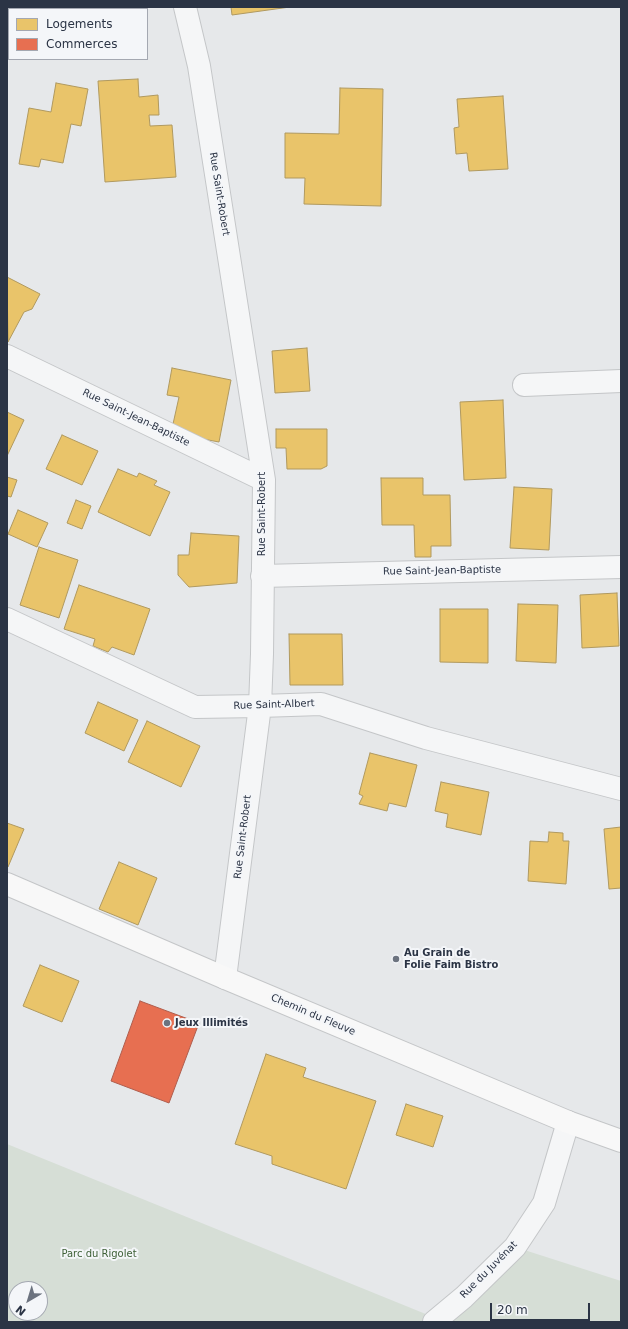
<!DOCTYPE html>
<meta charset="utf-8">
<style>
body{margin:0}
#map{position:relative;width:628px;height:1329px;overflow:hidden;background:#e6e8ea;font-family:"DejaVu Sans",sans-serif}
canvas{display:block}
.frame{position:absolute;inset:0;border:8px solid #2b3445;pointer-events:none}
.legend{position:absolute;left:8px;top:8px;width:140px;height:52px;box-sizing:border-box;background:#f4f6f9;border:1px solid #a4a8b1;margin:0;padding:5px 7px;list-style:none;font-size:12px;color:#2b3445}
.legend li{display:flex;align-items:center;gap:8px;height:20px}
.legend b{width:20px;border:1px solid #a4a8b1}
.north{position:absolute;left:8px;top:1281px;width:40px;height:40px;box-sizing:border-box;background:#f4f6f9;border:1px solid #a4a8b1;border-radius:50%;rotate:218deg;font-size:11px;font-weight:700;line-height:16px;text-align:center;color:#2b3445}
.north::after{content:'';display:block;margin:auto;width:14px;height:18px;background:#6c737f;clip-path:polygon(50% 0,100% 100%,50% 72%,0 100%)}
.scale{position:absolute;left:490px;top:1303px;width:100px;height:18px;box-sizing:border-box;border:2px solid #2b3445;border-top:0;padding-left:5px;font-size:12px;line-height:14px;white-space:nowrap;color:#2b3445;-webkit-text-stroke:3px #f4f6f9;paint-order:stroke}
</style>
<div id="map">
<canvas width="628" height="1329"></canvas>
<div class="frame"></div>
<ul class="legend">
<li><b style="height:11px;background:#e9c46a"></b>Logements</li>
<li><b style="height:11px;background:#e76f51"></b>Commerces</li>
</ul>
<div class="north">N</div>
<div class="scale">20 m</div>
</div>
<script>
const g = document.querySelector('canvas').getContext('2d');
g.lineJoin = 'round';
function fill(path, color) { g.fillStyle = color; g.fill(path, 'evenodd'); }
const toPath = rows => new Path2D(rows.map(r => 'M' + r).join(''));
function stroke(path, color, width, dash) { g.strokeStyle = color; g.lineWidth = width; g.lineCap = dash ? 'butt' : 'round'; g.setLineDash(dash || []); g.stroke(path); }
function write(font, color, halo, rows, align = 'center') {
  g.font = font + ' "DejaVu Sans",sans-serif'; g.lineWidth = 4; g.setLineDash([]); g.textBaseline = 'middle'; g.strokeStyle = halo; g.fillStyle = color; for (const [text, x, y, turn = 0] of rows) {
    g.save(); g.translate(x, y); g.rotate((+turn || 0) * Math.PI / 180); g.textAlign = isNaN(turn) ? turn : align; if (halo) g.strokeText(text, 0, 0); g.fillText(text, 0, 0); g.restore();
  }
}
fill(toPath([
 [7,1144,438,1319,515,1247,621,1281,621,1322,7,1322],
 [16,1289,40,1289,40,1313,16,1313]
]), '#d6ded6');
const homes = toPath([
 [65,7,110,7,110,9,66,9,65,7],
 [231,7,290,7,232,15,231,7],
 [138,79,139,97,158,95,159,115,149,115,150,126,172,125,176,177,105,182,98,81,138,79],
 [56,83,88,89,81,126,71,124,63,163,41,159,39,167,19,164,29,108,51,112,56,83],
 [340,88,383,89,381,206,304,204,305,178,285,178,285,133,339,134,340,88],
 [503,96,508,169,469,171,467,153,456,154,454,128,459,127,457,99,503,96],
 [7,277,40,294,32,309,24,312,8,342,7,277],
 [307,348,310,391,275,393,272,351,307,348],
 [172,368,231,380,219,442,171,433,179,397,167,395,172,368],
 [503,400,506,478,464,480,460,402,503,400],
 [7,412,24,420,7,456,7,412],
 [276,429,327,429,327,466,321,469,287,469,286,448,276,448,276,429],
 [62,435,98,451,82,485,46,469,62,435],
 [118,469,137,477,139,473,157,481,154,485,170,492,150,536,98,512,118,469],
 [7,477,17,480,11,497,7,496,7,477],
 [381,478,423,478,423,495,450,495,451,546,431,546,431,557,415,557,414,525,382,525,381,478],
 [514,487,552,489,549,550,510,548,514,487],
 [76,500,91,506,82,529,67,523,76,500],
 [18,510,48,523,37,547,8,534,18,510],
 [191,533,239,536,237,583,189,587,178,575,178,555,189,555,191,533],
 [39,547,78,560,59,618,20,605,39,547],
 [79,585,150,609,134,655,112,647,108,652,93,646,95,639,64,629,79,585],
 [617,593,619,646,582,648,580,595,617,593],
 [518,604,558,605,556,663,516,661,518,604],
 [440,609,488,609,488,663,440,662,440,609],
 [289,634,342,634,343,685,290,685,289,634],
 [98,702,138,720,124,751,85,733,98,702],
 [147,721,200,746,181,787,128,762,147,721],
 [370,753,417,765,406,807,389,803,387,811,359,804,363,796,359,794,370,753],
 [441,782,489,792,481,835,446,827,448,814,435,811,441,782],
 [7,823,24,829,8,867,7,867,7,823],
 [621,827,621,888,609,889,604,829,621,827],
 [549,832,563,833,563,841,569,841,566,884,528,881,530,841,548,842,549,832],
 [119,862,157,878,138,925,99,909,119,862],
 [40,965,79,981,62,1022,23,1006,40,965],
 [266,1054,306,1068,303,1077,376,1101,346,1189,272,1164,272,1156,235,1144,266,1054],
 [406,1104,443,1116,433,1147,396,1135,406,1104]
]);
fill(homes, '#e9c46a');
stroke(homes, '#b0995f', 1);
const shops = toPath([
 [140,1001,199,1023,169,1103,111,1081,140,1001]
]);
fill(shops, '#e76f51');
stroke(shops, '#af5d4d', 1);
const street = toPath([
 [185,7,199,66,264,480,262,654,260,706,225,978],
 [7,356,264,480],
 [524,385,621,381],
 [262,576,621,567],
 [7,619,195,707,260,706,321,704,426,738,621,789],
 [434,1322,464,1297,515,1247,544,1203,568,1122]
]);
const secondary = toPath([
 [7,884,225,978,568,1122,621,1141]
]);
stroke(street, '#c4c6c8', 24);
stroke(secondary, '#c4c6c8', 24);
stroke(street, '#f5f6f7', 22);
stroke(secondary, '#f8f8f8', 22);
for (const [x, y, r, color] of [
 [396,959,4,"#6c737f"],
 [167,1023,4,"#6c737f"]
]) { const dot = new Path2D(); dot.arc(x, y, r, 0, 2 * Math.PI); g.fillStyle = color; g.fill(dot); stroke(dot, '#f4f6f9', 1.5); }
write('10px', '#2b3445', '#f4f6f9', [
 ["Rue Saint-Robert",219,194,81],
 ["Rue Saint-Jean-Baptiste",136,418,26],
 ["Rue Saint-Robert",262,514,-90],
 ["Rue Saint-Jean-Baptiste",442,571,-1],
 ["Rue Saint-Albert",274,705,-2],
 ["Rue Saint-Robert",243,837,-83],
 ["Chemin du Fleuve",313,1015,23],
 ["Rue du Juvénat",489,1270,-45]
]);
write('bold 10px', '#2b3445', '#f4f6f9', [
 ["Au Grain de",404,953],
 ["Folie Faim Bistro",404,965],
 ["Jeux Illimités",175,1023]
], 'left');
write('10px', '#3f6138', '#f4f6f9', [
 ["Parc du Rigolet",99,1254]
]);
</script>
